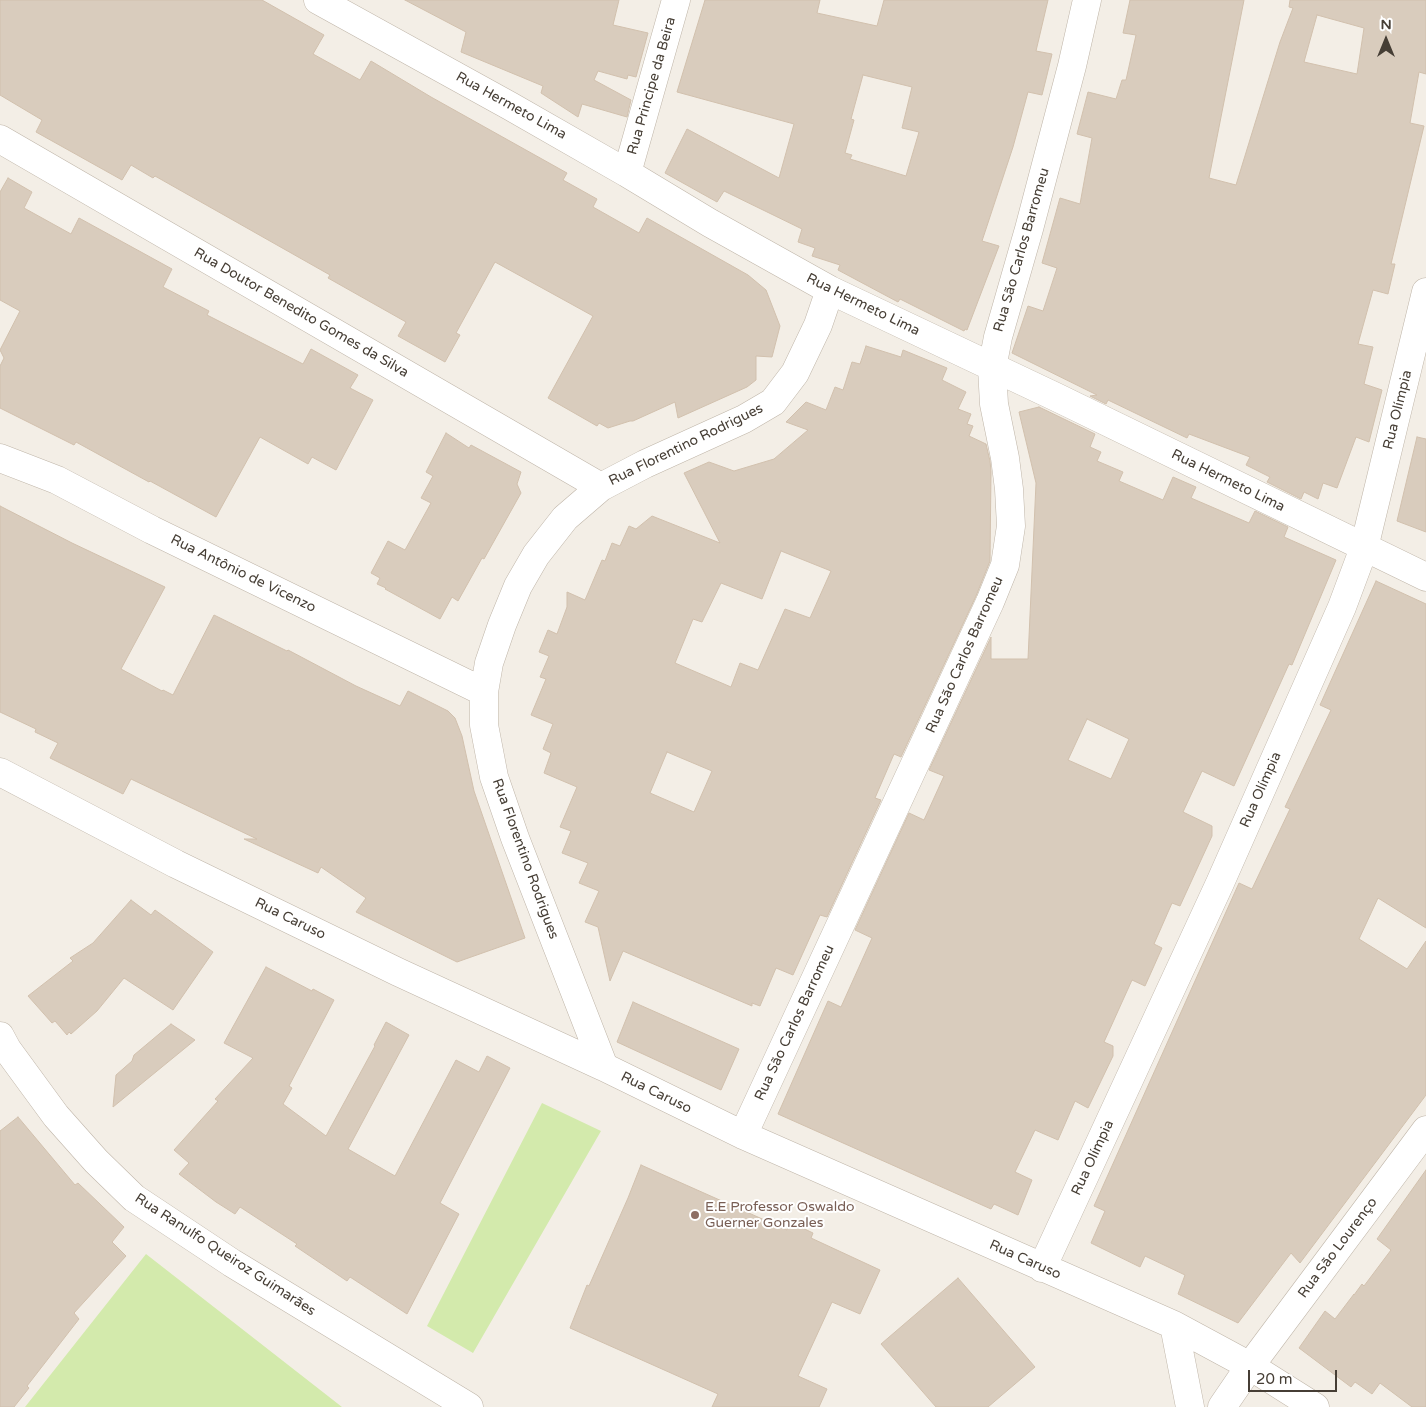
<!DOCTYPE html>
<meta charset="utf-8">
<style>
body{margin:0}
#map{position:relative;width:1426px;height:1407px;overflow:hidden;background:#f3eee6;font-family:"Varela Round",sans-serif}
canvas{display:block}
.north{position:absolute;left:1361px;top:15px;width:50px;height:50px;-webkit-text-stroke:4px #fff;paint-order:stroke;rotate:0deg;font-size:14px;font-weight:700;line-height:20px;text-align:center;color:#463e35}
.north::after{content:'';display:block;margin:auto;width:18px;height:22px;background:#463e35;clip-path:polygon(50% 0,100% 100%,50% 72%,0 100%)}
.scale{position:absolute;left:1248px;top:1370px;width:89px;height:22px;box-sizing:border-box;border:2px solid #463e35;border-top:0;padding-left:6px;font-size:15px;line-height:18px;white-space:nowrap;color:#463e35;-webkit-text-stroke:4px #fff;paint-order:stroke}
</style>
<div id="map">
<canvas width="1426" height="1407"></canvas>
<div class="north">N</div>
<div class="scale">20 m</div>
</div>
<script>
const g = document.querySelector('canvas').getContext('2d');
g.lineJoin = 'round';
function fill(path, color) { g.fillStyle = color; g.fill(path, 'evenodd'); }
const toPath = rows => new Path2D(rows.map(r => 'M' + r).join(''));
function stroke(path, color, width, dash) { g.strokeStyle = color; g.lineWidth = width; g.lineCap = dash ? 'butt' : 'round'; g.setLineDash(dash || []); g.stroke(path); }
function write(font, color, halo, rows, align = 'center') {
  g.font = font + ' "Varela Round",sans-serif'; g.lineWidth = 4; g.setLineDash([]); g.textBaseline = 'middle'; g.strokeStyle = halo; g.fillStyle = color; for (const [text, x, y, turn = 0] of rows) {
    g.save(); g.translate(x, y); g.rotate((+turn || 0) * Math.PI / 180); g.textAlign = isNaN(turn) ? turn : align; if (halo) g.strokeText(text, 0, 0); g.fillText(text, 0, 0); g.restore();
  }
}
fill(toPath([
 [542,1103,601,1131,473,1353,427,1326],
 [146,1254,342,1407,25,1407]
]), '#d3eaac');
const building = toPath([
 [0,0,262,0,324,35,313,54,360,80,371,61,431,97,567,173,563,180,597,199,593,207,639,233,647,218,748,275,766,290,780,326,772,357,756,356,756,380,747,387,678,418,675,402,633,421,630,421,608,428,599,423,597,426,548,398,593,316,495,262,456,333,460,335,445,362,398,336,406,322,328,278,330,275,155,176,153,178,131,165,122,180,36,132,42,120,0,95,0,0],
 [405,0,619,0,613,25,648,33,636,77,628,75,627,79,598,71,594,80,631,100,627,117,582,104,578,117,541,93,543,86,461,52,466,32,405,0],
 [705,0,820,0,817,13,877,26,884,0,1048,0,1036,51,1052,54,1047,75,1042,95,1028,92,1013,147,982,241,999,246,967,330,965,329,964,331,900,299,898,302,838,270,840,265,812,256,815,248,798,242,802,229,724,191,717,202,665,173,687,129,779,178,794,124,677,92,705,0],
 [863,75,912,87,902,128,919,132,906,176,850,159,852,155,845,153,854,120,851,119,863,75],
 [1130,0,1244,0,1209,178,1236,185,1280,42,1293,8,1289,7,1290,0,1426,0,1426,74,1419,72,1410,123,1424,126,1391,264,1395,264,1388,294,1373,290,1358,344,1373,347,1364,384,1382,390,1369,442,1356,437,1337,488,1323,483,1318,499,1304,492,1301,499,1267,482,1270,477,1246,465,1250,457,1189,434,1187,438,1108,400,1106,404,1090,396,1097,395,1012,353,1028,306,1043,311,1057,268,1042,263,1060,198,1080,204,1092,138,1077,134,1088,92,1116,99,1122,80,1126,80,1136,35,1123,33,1130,0],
 [1317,15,1364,28,1357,74,1304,62,1317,15],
 [8,178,32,192,24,208,71,234,79,218,172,269,163,287,209,311,207,315,303,364,311,349,358,375,350,388,373,400,336,470,312,457,308,464,260,437,216,517,150,481,149,482,76,442,74,445,0,408,0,366,4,358,0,350,20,311,0,300,0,192,8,178],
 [866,346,901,357,903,350,947,368,942,380,966,392,958,409,971,414,967,424,973,426,969,436,986,444,990,461,991,471,990,561,976,596,901,757,894,754,875,798,881,800,827,917,820,915,793,975,776,968,760,1006,752,1003,752,1006,623,951,610,981,598,927,585,922,599,891,579,883,588,863,562,853,571,831,560,827,577,787,544,773,551,753,543,749,553,724,531,715,546,679,540,677,549,656,539,652,548,630,557,634,567,607,567,592,585,600,602,560,605,561,612,543,620,546,629,526,636,529,652,516,720,543,684,473,709,462,734,471,774,459,808,430,786,422,806,402,826,410,835,387,843,390,852,362,860,364,866,346],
 [781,551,831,571,810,618,785,609,758,670,740,663,731,687,675,663,693,619,702,622,721,583,762,599,781,551],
 [667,752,712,771,694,812,650,793,667,752],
 [1039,407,1095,434,1090,447,1101,452,1097,461,1123,472,1119,481,1163,500,1173,477,1196,487,1191,498,1249,523,1255,511,1288,527,1284,537,1336,560,1292,665,1289,664,1234,786,1202,771,1183,812,1212,826,1212,836,1180,906,1172,903,1154,944,1162,948,1145,986,1132,980,1104,1042,1113,1046,1113,1056,1088,1108,1075,1101,1058,1140,1035,1130,1015,1172,1032,1180,1018,1215,994,1204,991,1209,778,1114,828,1001,841,1007,872,938,855,930,909,813,924,820,944,776,929,770,991,637,991,659,1028,659,1036,483,1019,412,1039,407],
 [1087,719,1129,739,1111,779,1068,760,1087,719],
 [446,433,469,448,471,445,521,472,517,484,521,493,484,559,482,558,458,601,452,597,440,619,385,589,386,588,377,584,380,578,371,573,388,541,405,550,431,503,421,498,433,476,426,472,446,433],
 [1417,437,1426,439,1426,532,1397,521,1417,437],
 [0,506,72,543,165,587,121,669,162,691,163,690,173,695,214,615,287,651,288,650,356,686,400,706,408,691,448,711,455,718,462,736,474,791,525,938,457,962,356,912,366,898,321,867,318,873,244,839,257,839,131,779,123,794,50,758,58,743,35,732,36,729,0,712,0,506],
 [1376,581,1426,604,1426,928,1378,898,1359,939,1407,969,1426,941,1426,1095,1300,1263,1291,1253,1238,1323,1178,1294,1185,1275,1145,1256,1140,1267,1091,1243,1105,1211,1094,1206,1239,883,1252,889,1290,809,1285,807,1331,710,1320,705,1376,581],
 [131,900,151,915,155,910,213,952,173,1010,124,978,97,1011,71,1034,69,1032,67,1035,55,1021,52,1023,28,996,73,961,70,958,93,943,131,900],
 [266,967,312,991,313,989,334,1000,289,1086,292,1088,283,1104,326,1136,375,1046,374,1045,386,1022,409,1035,348,1149,395,1176,456,1060,479,1072,487,1056,510,1068,440,1203,459,1214,407,1314,350,1277,347,1281,295,1246,297,1244,240,1207,235,1214,216,1202,179,1174,189,1163,174,1150,218,1101,215,1099,253,1058,224,1043,266,967],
 [633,1002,739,1049,721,1090,617,1042,633,1002],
 [171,1024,195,1040,113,1107,116,1075,132,1061,134,1055,171,1024],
 [18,1117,75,1185,78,1183,124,1227,112,1242,126,1256,74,1313,79,1319,27,1386,29,1388,14,1407,0,1407,0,1131,18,1117],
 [641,1165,787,1230,790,1222,813,1233,811,1238,880,1270,860,1314,832,1302,798,1376,827,1389,819,1407,712,1407,718,1394,570,1328,587,1285,589,1286,628,1198,641,1165],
 [1426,1170,1426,1407,1412,1407,1380,1383,1372,1394,1355,1382,1351,1387,1299,1348,1325,1311,1335,1319,1354,1294,1354,1295,1362,1284,1364,1286,1391,1250,1377,1239,1426,1170],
 [958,1278,1035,1367,988,1407,936,1407,881,1344,958,1278]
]);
fill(building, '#d9ccbd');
stroke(building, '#d1c0ad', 1);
const minor = toPath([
 [318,0,510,106,627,173,710,223,830,290,1056,397,1426,577],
 [0,139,601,487],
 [627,173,676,0],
 [0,458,57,480,152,530,484,692],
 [0,772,176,864,398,972,604,1067,743,1135,1174,1325,1250,1366,1315,1407],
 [0,1036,7,1049,56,1116,96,1161,134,1198,232,1263,469,1407],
 [604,1067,515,838,494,777,484,725,484,692,489,663,502,625,518,586,536,555,565,518,601,487,645,464,744,419,773,402,795,373,818,325,830,290],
 [743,1135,990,602,1005,565,1011,526,1009,489,1005,458,994,404,992,368,998,337,1029,229,1072,66,1087,0],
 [1042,1268,1220,883,1342,607,1364,548,1426,292],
 [1174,1325,1190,1407],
 [1222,1407,1250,1366,1426,1130]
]);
stroke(minor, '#bfb5a8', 29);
stroke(minor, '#fff', 28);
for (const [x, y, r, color] of [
 [695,1215,5,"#8d6e63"]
]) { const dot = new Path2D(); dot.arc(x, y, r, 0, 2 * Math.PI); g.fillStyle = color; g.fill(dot); stroke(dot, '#fff', 2); }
write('14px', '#463e35', '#fff', [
 ["Rua Principe da Beira",652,86,-74],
 ["Rua Hermeto Lima",511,106,29],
 ["Rua São Carlos Barromeu",1022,250,-74],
 ["Rua Hermeto Lima",863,305,26],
 ["Rua Doutor Benedito Gomes da Silva",301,313,30],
 ["Rua Olímpia",1398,410,-76],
 ["Rua Florentino Rodrigues",686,445,-26],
 ["Rua Hermeto Lima",1228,481,26],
 ["Rua Antônio de Vicenzo",243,574,26],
 ["Rua São Carlos Barromeu",965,655,-66],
 ["Rua Olímpia",1261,790,-66],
 ["Rua Florentino Rodrigues",525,859,70],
 ["Rua Caruso",290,919,26],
 ["Rua São Carlos Barromeu",795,1023,-65],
 ["Rua Caruso",656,1093,26],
 ["Rua Olímpia",1093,1158,-65],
 ["Rua São Lourenço",1338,1248,-53],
 ["Rua Ranulfo Queiroz Guimarães",225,1255,33],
 ["Rua Caruso",1025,1260,24]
]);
write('14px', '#785e54', '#fff', [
 ["E.E Professor Oswaldo",705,1207],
 ["Guerner Gonzales",705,1223]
], 'left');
</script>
